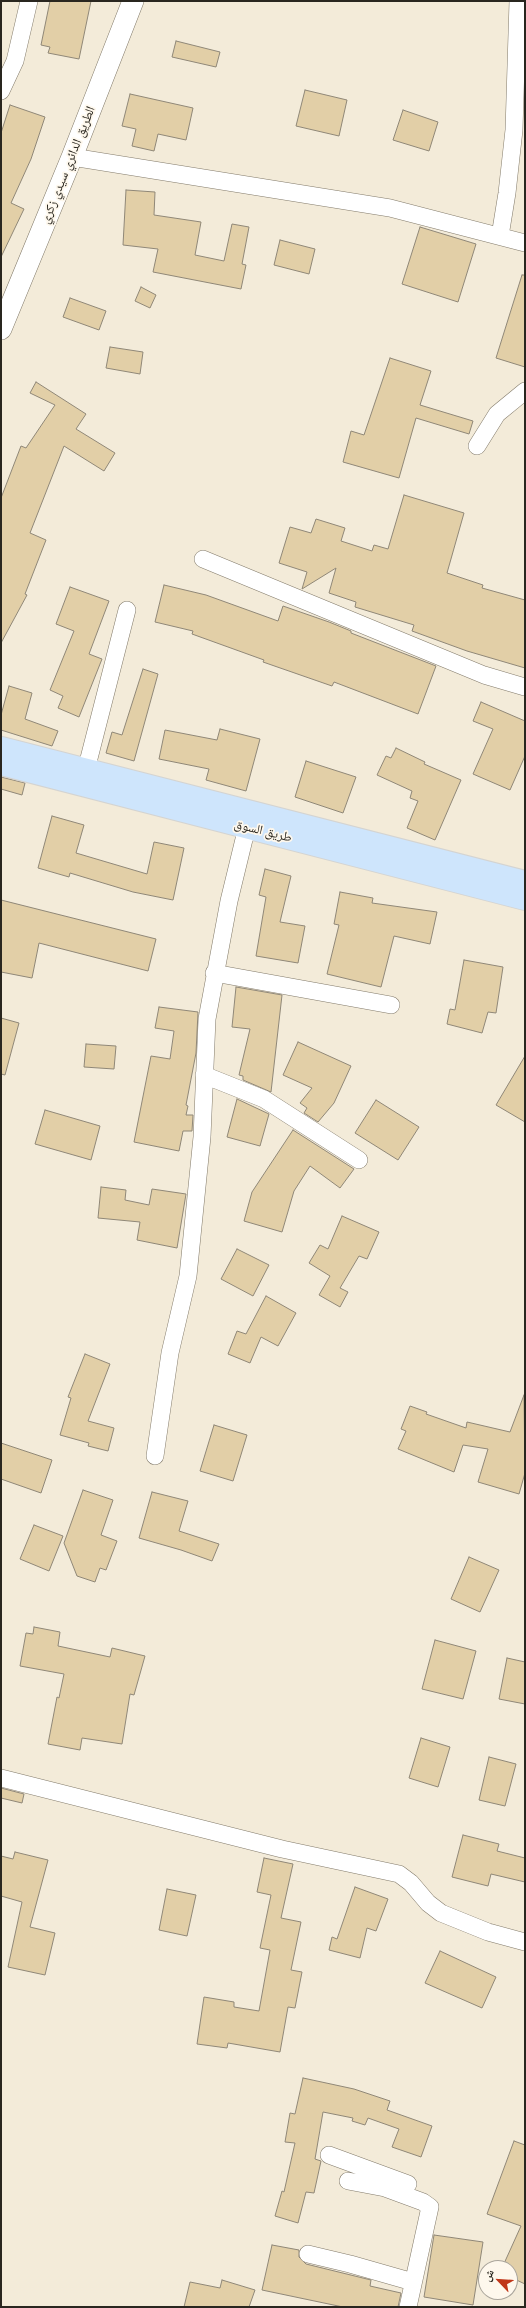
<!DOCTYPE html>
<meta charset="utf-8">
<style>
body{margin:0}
#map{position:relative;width:526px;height:2308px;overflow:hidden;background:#f3ebd9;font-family:"Open Sans","Noto Naskh Arabic",sans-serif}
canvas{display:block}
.frame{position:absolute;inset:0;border:2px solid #29261f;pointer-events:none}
.north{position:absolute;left:478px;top:2260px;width:40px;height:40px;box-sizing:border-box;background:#fef8ed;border:1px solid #a9a49b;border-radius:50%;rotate:295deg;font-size:11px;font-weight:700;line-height:16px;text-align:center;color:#29261f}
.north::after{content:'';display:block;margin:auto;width:14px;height:18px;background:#c03619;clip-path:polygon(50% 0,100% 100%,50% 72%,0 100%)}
</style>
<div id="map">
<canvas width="526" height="2308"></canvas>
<div class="frame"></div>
<div class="north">ش</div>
</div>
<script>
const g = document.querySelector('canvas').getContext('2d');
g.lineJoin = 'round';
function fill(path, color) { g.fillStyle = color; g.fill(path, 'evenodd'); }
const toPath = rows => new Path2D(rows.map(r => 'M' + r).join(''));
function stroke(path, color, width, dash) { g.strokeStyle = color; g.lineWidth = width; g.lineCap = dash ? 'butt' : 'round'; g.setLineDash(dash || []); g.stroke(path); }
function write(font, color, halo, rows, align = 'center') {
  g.font = font + ' "Open Sans","Noto Naskh Arabic",sans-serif'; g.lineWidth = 3.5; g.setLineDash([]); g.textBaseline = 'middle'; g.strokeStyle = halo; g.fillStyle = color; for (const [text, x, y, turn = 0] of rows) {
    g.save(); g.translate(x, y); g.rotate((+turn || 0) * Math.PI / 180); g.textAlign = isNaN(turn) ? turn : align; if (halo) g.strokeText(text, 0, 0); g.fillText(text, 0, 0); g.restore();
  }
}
const building = toPath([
 [50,1,91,1,79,59,48,53,50,47,41,45,50,1],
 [176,41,220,52,216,67,172,57,176,41],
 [305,90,347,100,339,136,296,126,305,90],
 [130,94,193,108,186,140,158,134,154,151,132,146,136,129,122,126,130,94],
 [10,105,45,117,31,159,11,203,24,209,1,257,1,133,10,105],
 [403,110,438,122,429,151,393,140,403,110],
 [126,190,155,192,154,215,201,222,195,255,224,261,232,224,249,227,242,264,246,265,241,289,153,272,158,249,123,245,126,190],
 [420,227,476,244,458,302,402,284,420,227],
 [280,240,315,249,309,274,274,265,280,240],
 [522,275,525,275,525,367,496,358,522,275],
 [141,287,156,295,150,308,135,301,141,287],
 [70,298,106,311,99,330,63,317,70,298],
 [110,347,143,352,140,374,106,368,110,347],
 [390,358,431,371,420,405,473,421,469,434,416,418,399,478,343,462,351,431,364,435,390,358],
 [36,382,86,414,76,429,115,453,104,471,64,446,30,533,46,540,25,594,27,595,1,643,1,498,21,446,26,448,55,405,30,393,36,382],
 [404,495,464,513,447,573,483,585,482,588,525,600,525,668,467,651,412,631,414,625,355,607,356,602,329,593,336,568,302,589,307,572,279,563,290,527,311,533,316,519,345,528,341,541,372,551,374,545,388,549,404,495],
 [164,585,206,595,278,621,283,606,329,622,351,631,351,633,436,666,418,714,334,682,332,686,263,662,264,660,192,634,193,631,155,622,164,585],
 [70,587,109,601,89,654,102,659,79,717,58,708,63,696,50,690,74,631,56,624,70,587],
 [143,669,158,674,134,761,106,753,112,732,122,735,143,669],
 [9,686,32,693,25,719,58,731,52,746,1,730,1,715,9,686],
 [481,702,525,721,525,756,510,790,473,774,493,729,473,721,481,702],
 [220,729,260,739,246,791,206,780,209,769,159,759,165,730,217,740,220,729],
 [396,748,425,762,424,764,461,780,435,840,407,828,418,801,410,798,412,791,377,775,386,756,391,758,396,748],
 [306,761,356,777,343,813,295,797,306,761],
 [1,777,25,783,22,795,1,789,1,777],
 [52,816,84,825,76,853,147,874,154,842,184,848,173,900,133,892,70,873,69,877,38,868,52,816],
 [265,869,291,876,280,922,305,926,298,963,256,956,266,897,259,895,265,869],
 [340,892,373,898,372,903,437,912,430,944,394,936,381,987,327,974,339,925,334,924,340,892],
 [1,900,156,939,148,971,39,943,32,978,1,972,1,900],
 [464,960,503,967,496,1013,488,1012,482,1033,447,1024,450,1009,455,1010,464,960],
 [236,987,282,995,271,1092,243,1080,243,1076,239,1075,250,1029,232,1027,236,987],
 [159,1007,198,1012,196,1053,186,1105,188,1106,186,1115,193,1115,192,1131,183,1131,179,1151,134,1142,151,1056,170,1059,174,1031,155,1028,159,1007],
 [1,1018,19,1023,5,1075,1,1074,1,1018],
 [298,1042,351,1066,334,1103,318,1122,304,1113,307,1108,300,1103,312,1088,283,1075,298,1042],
 [86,1044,116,1046,114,1069,84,1067,86,1044],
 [525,1056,525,1122,496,1105,525,1056],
 [237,1099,269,1114,260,1146,227,1137,237,1099],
 [376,1100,419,1127,398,1160,355,1133,376,1100],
 [45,1110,100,1126,91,1160,35,1144,45,1110],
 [293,1130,354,1169,340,1188,310,1166,294,1191,282,1232,244,1221,252,1192,293,1130],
 [101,1187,126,1190,125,1200,149,1205,152,1189,186,1194,177,1248,137,1240,140,1222,98,1218,101,1187],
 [342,1216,379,1232,367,1259,359,1256,340,1288,348,1292,340,1307,319,1295,330,1276,309,1263,320,1245,328,1249,342,1216],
 [237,1249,269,1265,253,1296,221,1279,237,1249],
 [266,1296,296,1313,278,1346,261,1337,250,1363,228,1354,237,1331,246,1334,266,1296],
 [85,1354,110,1364,88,1421,114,1428,108,1451,88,1446,89,1443,60,1435,71,1398,68,1397,85,1354],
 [524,1395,525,1473,519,1494,478,1482,488,1449,463,1445,454,1472,398,1449,406,1431,401,1429,410,1406,427,1412,426,1414,466,1428,467,1422,510,1432,524,1395],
 [214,1425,247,1435,233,1481,200,1471,214,1425],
 [1,1443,52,1460,41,1493,1,1479,1,1443],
 [83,1490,113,1500,101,1535,117,1541,106,1570,100,1568,95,1582,77,1576,64,1543,83,1490],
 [152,1492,188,1501,179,1531,219,1544,212,1561,181,1550,139,1538,152,1492],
 [34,1525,63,1536,49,1571,20,1559,34,1525],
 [469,1557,499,1570,480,1612,451,1599,469,1557],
 [34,1627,60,1632,58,1646,110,1657,112,1648,145,1656,134,1695,130,1694,122,1744,82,1738,80,1750,48,1744,57,1697,59,1698,64,1674,20,1666,26,1633,33,1634,34,1627],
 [435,1640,476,1651,463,1699,422,1689,435,1640],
 [507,1658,525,1662,525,1704,499,1699,507,1658],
 [421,1738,450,1747,438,1787,409,1778,421,1738],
 [489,1757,516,1764,505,1806,479,1800,489,1757],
 [1,1788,24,1794,22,1803,1,1798,1,1788],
 [463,1835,499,1844,497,1851,525,1858,525,1882,491,1874,488,1886,452,1877,463,1835],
 [15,1852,48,1860,30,1927,55,1933,45,1975,8,1967,22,1902,1,1896,1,1856,13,1859,15,1852],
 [264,1858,293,1864,281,1918,301,1922,291,1970,302,1972,295,2008,288,2007,280,2052,228,2043,227,2048,197,2044,204,1997,234,2002,234,2007,259,2011,270,1950,260,1948,271,1895,257,1892,264,1858],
 [355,1887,388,1899,376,1931,367,1928,360,1958,329,1950,332,1937,337,1939,355,1887],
 [167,1889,196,1895,187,1936,159,1930,167,1889],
 [440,1951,496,1977,482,2008,425,1983,440,1951],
 [303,2078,354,2089,390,2101,387,2110,432,2126,421,2157,392,2147,399,2129,368,2118,365,2125,352,2121,353,2118,323,2112,315,2159,321,2161,314,2193,306,2192,298,2223,275,2216,282,2191,284,2192,295,2143,285,2142,290,2113,295,2114,303,2078],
 [514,2141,525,2145,525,2284,510,2277,510,2268,502,2268,521,2226,487,2214,514,2141],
 [434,2235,483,2242,473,2305,424,2297,434,2235],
 [272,2245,299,2250,299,2257,306,2264,371,2280,370,2286,401,2293,398,2307,343,2307,262,2290,272,2245],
 [222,2280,255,2290,249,2307,184,2307,190,2282,220,2288,222,2280]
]);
fill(building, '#e2cfa7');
stroke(building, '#8f8777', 1);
const minor = toPath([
 [1,91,15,61,29,1],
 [72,157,390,208,525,243],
 [500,236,507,193,514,130,518,1],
 [477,446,497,414,525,391],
 [203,559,484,675,525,687],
 [86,770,127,610],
 [214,973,391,1005],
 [204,1075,264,1099,359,1160],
 [155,1456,170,1353,188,1276,202,1137,207,1019,229,901,247,827],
 [1,1778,282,1849,399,1874,411,1883,428,1903,441,1913,488,1932,525,1942],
 [329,2155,408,2184],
 [348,2181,385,2188,423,2202,430,2207,408,2307],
 [308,2254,350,2264,413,2282]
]);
const tertiary = toPath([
 [1,329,72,157,133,1]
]);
const primary = toPath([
 [1,748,525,882],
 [1,764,525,899]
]);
stroke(minor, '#837b6b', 18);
stroke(tertiary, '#837b6b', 22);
stroke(primary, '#d4d4d2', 24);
stroke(minor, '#fff', 17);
stroke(tertiary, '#fff', 21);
stroke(primary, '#cee5fc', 22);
write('13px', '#29261f', '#fef8ed', [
 ["الطريق الدائري سيدي زكري",68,165,-68],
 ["طريق السوق",263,831,14]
]);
</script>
